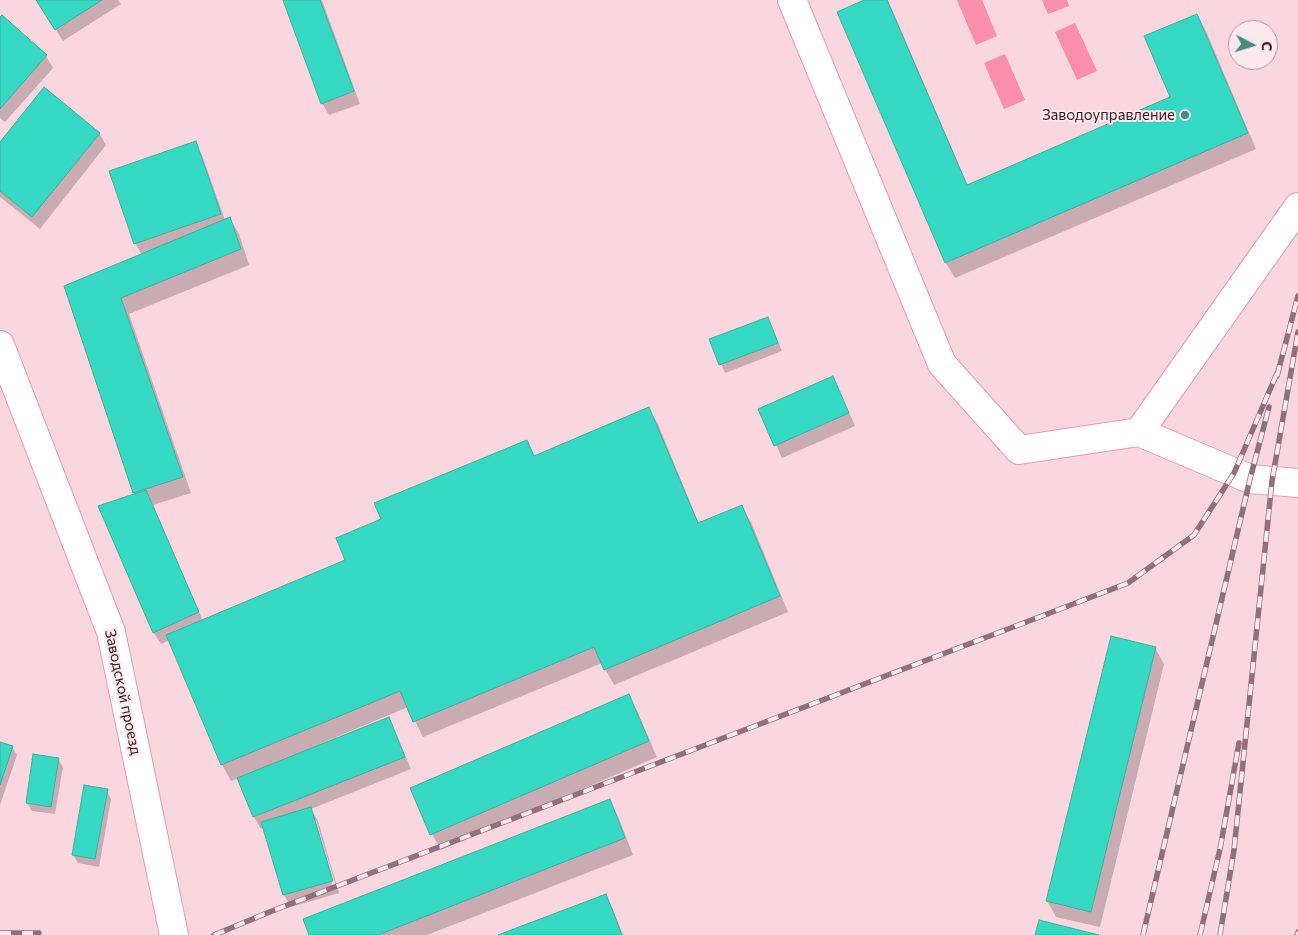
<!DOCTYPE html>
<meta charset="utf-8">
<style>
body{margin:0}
#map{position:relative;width:1298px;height:935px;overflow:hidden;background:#fad7df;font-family:Commissioner,sans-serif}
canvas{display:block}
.north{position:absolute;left:1228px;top:20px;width:50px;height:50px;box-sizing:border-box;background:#fce9ed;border:1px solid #ae969c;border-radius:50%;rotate:95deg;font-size:14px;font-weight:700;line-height:20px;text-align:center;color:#391a23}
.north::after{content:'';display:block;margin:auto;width:18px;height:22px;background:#478b80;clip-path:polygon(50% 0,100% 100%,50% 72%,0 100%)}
</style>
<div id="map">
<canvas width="1298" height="935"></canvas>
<div class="north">С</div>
</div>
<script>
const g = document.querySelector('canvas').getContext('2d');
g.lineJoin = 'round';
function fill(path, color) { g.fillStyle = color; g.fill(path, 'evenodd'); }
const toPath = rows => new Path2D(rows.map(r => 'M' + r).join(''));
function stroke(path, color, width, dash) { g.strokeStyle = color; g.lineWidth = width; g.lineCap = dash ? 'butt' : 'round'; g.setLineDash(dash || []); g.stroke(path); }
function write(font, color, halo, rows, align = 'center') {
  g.font = font + ' Commissioner,sans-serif'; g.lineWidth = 4; g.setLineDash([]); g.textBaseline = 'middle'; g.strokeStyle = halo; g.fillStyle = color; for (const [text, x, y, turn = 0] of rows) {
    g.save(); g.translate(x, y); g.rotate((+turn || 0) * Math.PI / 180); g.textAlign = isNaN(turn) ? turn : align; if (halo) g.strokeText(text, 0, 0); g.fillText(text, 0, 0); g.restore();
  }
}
fill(toPath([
 [957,0,982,0,997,36,976,45],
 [1042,0,1067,0,1069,6,1048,14],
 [1075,23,1097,71,1077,80,1055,32],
 [1005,54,1025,100,1004,109,984,63]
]), '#f98ead');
fill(toPath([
 [37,0,118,0,121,4,63,41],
 [284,0,322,0,360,104,329,115,322,103],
 [867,0,887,0,892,9,968,186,1172,98,1197,15,1206,31,1256,149,955,278,946,263],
 [0,19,46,56,53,68,5,122,0,118],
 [99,133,106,145,40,229,0,197,0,144],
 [195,143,202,155,225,220,230,218,239,234,249,265,129,314,191,493,153,505,203,621,347,561,383,520,526,441,535,456,649,409,658,424,699,524,741,507,751,522,788,612,614,685,602,663,423,737,408,707,320,744,321,746,389,719,395,731,411,769,311,809,318,821,339,893,291,907,284,895,264,827,261,829,254,817,238,778,231,781,222,765,170,640,161,644,154,633,135,495,66,286,142,255,135,243],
 [314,820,316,820,336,886,333,887],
 [768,318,782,351,725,373,711,340],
 [839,390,855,426,782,458,760,410],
 [1155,648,1164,664,1100,927,1056,917,1047,901],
 [628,695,637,711,657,757,441,850,432,834,412,788],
 [0,743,12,747,17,755,0,805],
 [58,759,63,767,55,814,32,811,27,803],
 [107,791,111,799,99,867,78,863,73,855],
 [609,800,618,816,633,855,427,935,310,935],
 [605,895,612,907,623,935,501,935]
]), '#0003');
const building = toPath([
 [36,0,102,0,55,30,36,0],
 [283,0,320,0,354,91,321,104,283,0],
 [864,0,887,0,967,185,1170,97,1144,36,1197,14,1248,133,945,263,837,12,864,0],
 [2,15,47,55,0,109,0,17,2,15],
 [44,87,100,133,32,217,0,191,0,142,44,87],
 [196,141,221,214,134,244,109,171,196,141],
 [230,217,241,249,121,298,183,477,133,493,64,286,230,217],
 [768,317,778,343,719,365,709,339,768,317],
 [833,376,849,413,774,446,758,409,833,376],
 [649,407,698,523,742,505,780,596,604,670,594,647,413,722,400,691,221,765,166,635,345,560,336,538,381,519,374,503,527,440,534,456,649,407],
 [146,490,199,612,153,633,98,506,146,490],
 [1111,636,1156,647,1091,912,1046,901,1111,636],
 [629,694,649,741,430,835,410,788,629,694],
 [389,717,405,757,253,817,237,778,389,717],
 [0,742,13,746,0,785,0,742],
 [33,754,59,758,51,807,26,803,33,754],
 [84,785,108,789,95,859,72,855,84,785],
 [610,799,625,838,378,935,309,935,303,919,610,799],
 [311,807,333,881,283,895,261,822,311,807],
 [606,894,622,935,498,935,606,894],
 [1039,920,1099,935,1035,935,1039,920]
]);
fill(building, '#35d8c3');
stroke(building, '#40af9f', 1);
const minor = toPath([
 [792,0,942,364,1019,450,1139,432,1250,479,1298,483],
 [0,345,111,632,174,935],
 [1139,432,1298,207]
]);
stroke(minor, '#ec99b0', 30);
stroke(minor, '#fff', 28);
const rail = toPath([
 [1277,376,1298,296],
 [0,933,39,933],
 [214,935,272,911,1128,583,1194,535,1234,473,1278,371],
 [1143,935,1250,479,1269,407],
 [1200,935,1220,849,1239,743],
 [1220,935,1234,850,1272,481,1298,332],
 [1297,935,1298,932]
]);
stroke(rail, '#917079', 5.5);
stroke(rail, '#fce9ed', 4, [11]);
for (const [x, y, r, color] of [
 [1185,115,5,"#478b80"]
]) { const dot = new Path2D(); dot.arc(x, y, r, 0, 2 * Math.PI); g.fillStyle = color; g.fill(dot); stroke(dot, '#fce9ed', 2); }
write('15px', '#391a23', '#fce9ed', [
 ["Заводоуправление",1175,115]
], 'right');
write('15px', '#391a23', '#fce9ed', [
 ["Заводской проезд",123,692,78]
]);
</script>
